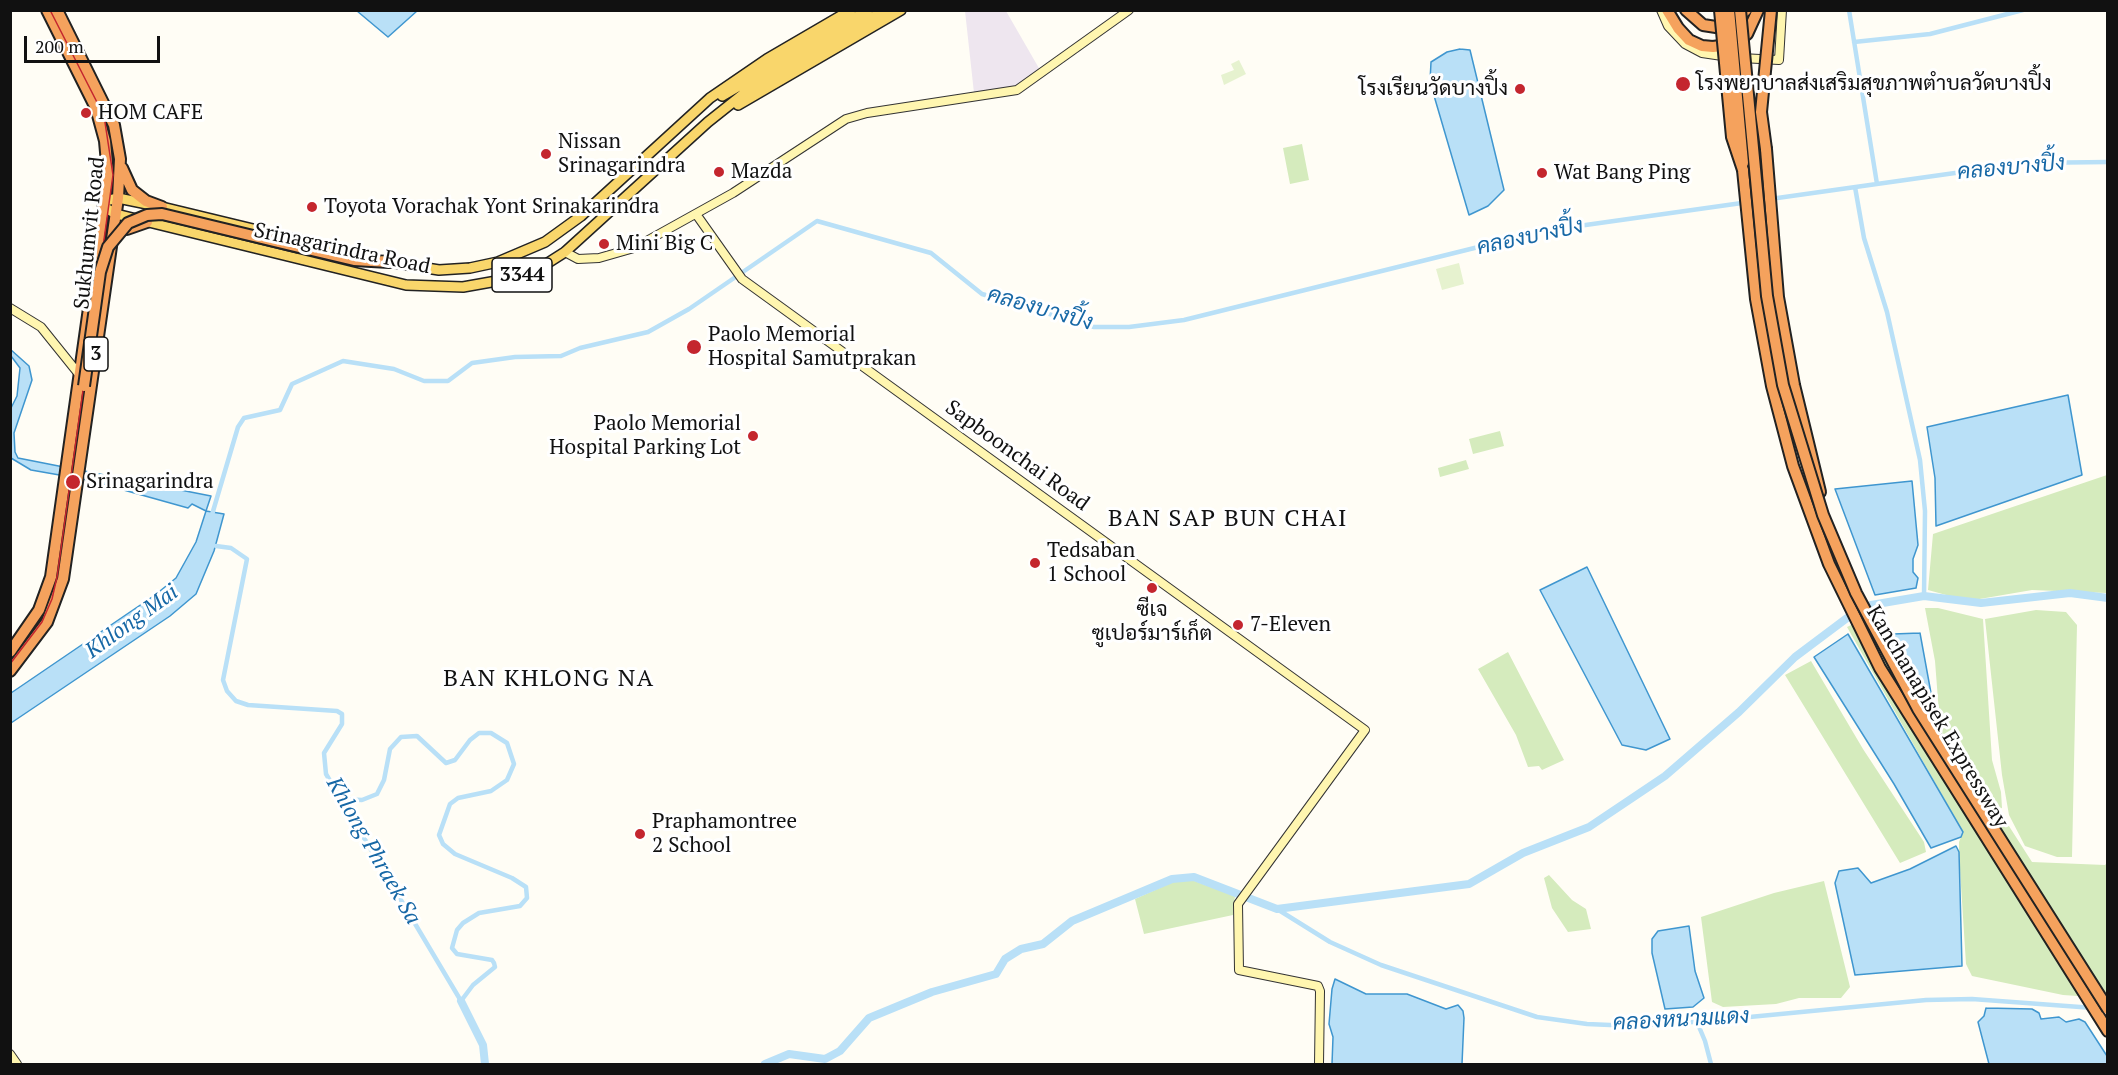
<!DOCTYPE html>
<meta charset="utf-8">
<style>
body{margin:0}
#map{position:relative;width:2118px;height:1075px;overflow:hidden;background:#fffdf5;font-family:"PT Serif",serif}
canvas{display:block}
.frame{position:absolute;inset:0;border:12px solid #111;pointer-events:none}
.scale{position:absolute;left:24px;top:36px;width:136px;height:27px;box-sizing:border-box;border:3px solid #111;border-top:0;padding-left:8px;font-size:18px;line-height:21px;white-space:nowrap;color:#111;-webkit-text-stroke:4px #fff;paint-order:stroke}
</style>
<div id="map">
<canvas width="2118" height="1075"></canvas>
<div class="frame"></div>
<div class="scale">200 m</div>
</div>
<script>
const g = document.querySelector('canvas').getContext('2d');
g.lineJoin = 'round';
function fill(path, color) { g.fillStyle = color; g.fill(path, 'evenodd'); }
const toPath = rows => new Path2D(rows.map(r => 'M' + r).join(''));
function stroke(path, color, width, dash) { g.strokeStyle = color; g.lineWidth = width; g.lineCap = dash ? 'butt' : 'round'; g.setLineDash(dash || []); g.stroke(path); }
function write(font, color, halo, rows, align = 'center') {
  g.font = font + ' "PT Serif",Sarabun,serif'; g.lineWidth = 6; g.setLineDash([]); g.textBaseline = 'middle'; g.strokeStyle = halo; g.fillStyle = color; for (const [text, x, y, turn = 0] of rows) {
    g.save(); g.translate(x, y); g.rotate((+turn || 0) * Math.PI / 180); g.textAlign = isNaN(turn) ? turn : align; if (halo) g.strokeText(text, 0, 0); g.fillText(text, 0, 0); g.restore();
  }
}
fill(toPath([
 [965,11,1006,11,1040,70,1022,85,974,93]
]), '#eee6ef');
fill(toPath([
 [1302,144,1309,180,1290,184,1283,148],
 [1500,431,1504,446,1473,454,1469,439],
 [1466,460,1469,469,1440,477,1438,468],
 [2107,475,2107,593,2032,590,1968,601,1928,590,1933,534],
 [1925,608,1938,608,1983,619,1992,760,2001,792,2002,808,1998,809,2032,862,2105,865,2107,863,2107,998,2063,995,1972,976,1966,964,1959,854,1959,842,1963,832,1847,627,1874,614,1939,713,1935,661],
 [2036,610,2066,612,2077,625,2072,857,2057,857,2025,846,2009,815,2002,775,1985,619],
 [1508,652,1564,760,1542,770,1539,766,1528,767,1516,735,1478,669],
 [1811,661,1863,749,1924,842,1926,852,1900,863,1785,675],
 [1549,875,1572,900,1586,909,1591,929,1568,932,1552,908,1544,878],
 [1189,879,1235,896,1233,915,1144,934,1135,899,1173,882],
 [1824,881,1850,987,1841,998,1799,998,1776,1004,1723,1007,1712,1002,1701,917,1774,893]
]), '#d5ebbd');
fill(toPath([
 [1239,60,1246,74,1224,85,1221,75,1234,70,1231,64],
 [1459,263,1464,284,1442,290,1436,269]
]), '#e6f2cf');
const water = toPath([
 [357,11,417,11,388,37,357,11],
 [1460,49,1470,50,1504,190,1488,206,1469,215,1430,82,1431,62,1447,52,1460,49],
 [10,349,29,366,32,380,14,433,15,452,18,458,211,496,206,511,224,514,214,551,196,594,170,616,11,723,11,693,155,595,176,578,196,542,206,511,192,504,188,508,88,480,31,470,11,458,11,408,17,396,20,368,11,356,10,349],
 [2068,395,2082,475,1936,526,1935,478,1927,427,2068,395],
 [1912,481,1918,545,1913,559,1913,572,1918,578,1916,588,1875,595,1835,489,1912,481],
 [1587,567,1670,739,1646,750,1622,745,1540,590,1587,567],
 [1920,633,1933,704,1891,639,1893,634,1920,633],
 [1848,634,1963,832,1961,837,1931,848,1894,784,1814,657,1848,634],
 [1956,846,1959,852,1962,966,1855,975,1835,883,1839,871,1858,868,1871,883,1910,869,1956,846],
 [1689,926,1695,971,1704,998,1693,1007,1665,1009,1652,953,1652,939,1658,931,1689,926],
 [1335,979,1366,994,1407,994,1446,1009,1458,1005,1463,1011,1464,1018,1462,1064,1332,1064,1333,1037,1329,1024,1332,989,1335,979],
 [1986,1008,2032,1009,2039,1013,2041,1019,2059,1017,2066,1022,2079,1019,2085,1022,2107,1056,2107,1064,1989,1064,1978,1022,1984,1016,1986,1008]
]);
fill(water, '#b9e0f7');
stroke(water, '#3f96cf', 1.5);
stroke(toPath([
 [1849,10,1877,184],
 [1854,42,1930,34,2023,10],
 [1855,187,1864,238,1887,312,1920,460,1925,511,1924,596],
 [211,518,238,427,244,418,280,410,292,384,343,361,394,369,424,381,448,381,472,363,515,357,561,356,580,348,648,332,689,309,817,221,931,253,982,294,1094,327,1129,327,1184,320,1543,231,2026,163,2108,162],
 [216,546,231,548,247,559,223,680,227,691,236,701,248,705,337,711,342,714,342,724,324,753,326,774,461,1001,473,985,495,967,494,963,492,960,457,954,452,948,457,930,463,923,479,913,520,906,527,898,526,887,512,878,455,854,443,844,439,835,450,804,458,798,491,791,507,780,514,764,507,743,491,733,479,733,470,740,455,760,446,763,417,736,401,737,390,749,384,780,377,794,362,800,342,799],
 [1277,909,1330,942,1381,965,1537,1017,1587,1024,1633,1026,1708,1021,1926,1000,1972,999,2107,1009],
 [1697,1022,1705,1041,1711,1064]
]), '#b9e0f7', 4.5);
stroke(toPath([
 [461,1001,483,1045,485,1064],
 [765,1064,789,1054,825,1059,840,1051,869,1018,932,992,996,974,1005,959,1021,949,1043,944,1072,921,1172,879,1194,877,1277,909,1469,884,1523,853,1589,827,1665,776,1739,712,1795,657,1851,615,1871,605,1924,596,1981,603,2070,593,2108,598]
]), '#b9e0f7', 8);
const secondary = toPath([
 [1661,10,1668,26,1685,44,1702,53,1729,57],
 [1741,58,1779,60,1782,10],
 [696,214,742,279,1365,730,1238,904,1239,970,1318,986,1320,991,1319,1064],
 [565,252,578,259,599,258,634,248,733,193,846,119,867,113,1017,90,1129,10],
 [10,308,41,327,78,373],
 [10,1054,17,1064]
]);
const primary = toPath([
 [722,96,868,10],
 [738,105,901,10],
 [105,201,118,198,162,207,369,257],
 [104,207,116,214,406,285,463,287,508,279,543,266,565,252,708,122,747,91,885,10],
 [382,261,439,270,470,268,498,262,545,242,581,216,710,98,767,59,851,10]
]);
const highway = toPath([
 [1667,10,1678,28,1689,40,1702,46,1713,47,1727,45,1747,34,1758,10],
 [1686,10,1703,25,1716,27,1732,23,1746,10],
 [1766,149,1778,297,1794,385,1820,492],
 [122,168,132,190,146,201,162,207],
 [1743,170,1756,299,1772,386,1793,466,1829,564,1880,668,2108,1031],
 [127,229,147,222],
 [299,247,354,260,389,262],
 [10,652,39,610,51,577,108,174,105,141,96,108,47,10],
 [10,671,47,622,63,579,118,198,120,159,114,125,57,10]
]);
stroke(secondary, '#333', 10);
stroke(primary, '#222', 12);
stroke(highway, '#222', 14);
stroke(secondary, '#fff6b0', 8);
stroke(primary, '#f9d66b', 9);
stroke(highway, '#f5a25d', 10);
stroke(toPath([
 [10,664,42,622,52,599,57,577,113,175,104,116,50,10]
]), '#c4262e', 1.5);
const highwayBridge = toPath([
 [1720,10,1732,137,1743,170],
 [1729,10,1743,163],
 [1740,10,1767,296,1783,385,1823,515,1856,593,1918,709,2108,1009],
 [1766,149,1761,112,1771,10],
 [84,386,100,272,108,247,128,223,147,215,162,214,299,247]
]);
stroke(highwayBridge, '#222', 14, []);
stroke(highwayBridge, '#f5a25d', 10);
for (const [x, y, r, color] of [
 [1683,84,8,"#c4262e"],
 [1520,89,6,"#c4262e"],
 [86,113,6,"#c4262e"],
 [546,154,6,"#c4262e"],
 [719,172,6,"#c4262e"],
 [1542,173,6,"#c4262e"],
 [312,207,6,"#c4262e"],
 [604,244,6,"#c4262e"],
 [694,347,8,"#c4262e"],
 [753,436,6,"#c4262e"],
 [73,482,8,"#c4262e"],
 [1035,563,6,"#c4262e"],
 [1152,588,6,"#c4262e"],
 [1238,625,6,"#c4262e"],
 [640,834,6,"#c4262e"]
]) { const dot = new Path2D(); dot.arc(x, y, r, 0, 2 * Math.PI); g.fillStyle = color; g.fill(dot); stroke(dot, '#fff', 2); }
for (const [x, y, w] of [
 [522,275,60],
 [96,354,24]
]) { const box = new Path2D(); box.roundRect(x - w / 2, y - 17, w, 34, 4.5); g.fillStyle = '#fff'; g.fill(box); stroke(box, '#111', 1.5); }
write('bold 20px', '#111', null, [
 ["3344",522,275],
 ["3",96,354]
]);
write('21px', '#111', '#fff', [
 ["โรงพยาบาลส่งเสริมสุขภาพตำบลวัดบางปิ้ง",1696,84],
 ["โรงเรียนวัดบางปิ้ง",1508,89,"right"],
 ["HOM CAFE",98,113],
 ["Nissan",558,142],
 ["Srinagarindra",558,166],
 ["Mazda",731,172],
 ["Wat Bang Ping",1554,173],
 ["Toyota Vorachak Yont Srinakarindra",324,207],
 ["Mini Big C",616,244],
 ["Paolo Memorial",708,335],
 ["Hospital Samutprakan",708,359],
 ["Paolo Memorial",741,424,"right"],
 ["Hospital Parking Lot",741,448,"right"],
 ["Srinagarindra",86,482],
 ["Tedsaban",1047,551],
 ["1 School",1047,575],
 ["ซีเจ",1152,610,"center"],
 ["ซูเปอร์มาร์เก็ต",1152,634,"center"],
 ["7-Eleven",1250,625],
 ["Praphamontree",652,822],
 ["2 School",652,846]
], 'left');
write('21px', '#111', '#fff', [
 ["Sukhumvit Road",90,233,-84],
 ["Srinagarindra Road",342,249,12],
 ["Sapboonchai Road",1017,456,36],
 ["Kanchanapisek Expressway",1937,717,59]
]);
write('italic 22px', '#1768a6', '#fff', [
 ["คลองบางปิ้ง",2011,168,-5],
 ["คลองบางปิ้ง",1530,237,-12],
 ["คลองบางปิ้ง",1040,309,16],
 ["Khlong Mai",132,622,-36],
 ["Khlong Phraek Sa",373,851,60],
 ["คลองหนามแดง",1681,1020,-3]
]);
g.letterSpacing = '1.5px';
write('24px', '#111', '#fff', [
 ["BAN SAP BUN CHAI",1228,519],
 ["BAN KHLONG NA",549,679]
]);
g.letterSpacing = '0px';
</script>
